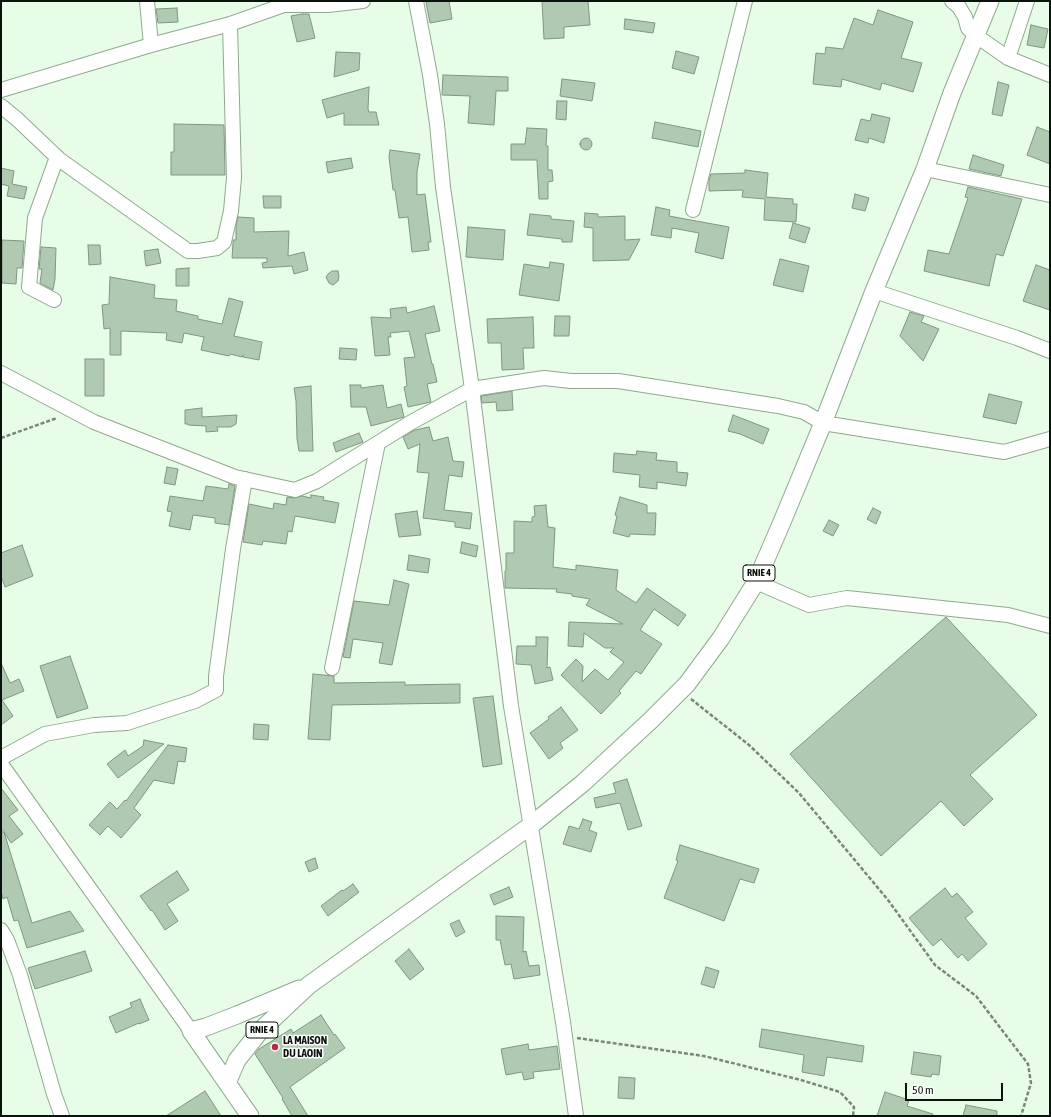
<!DOCTYPE html>
<style>
body{margin:0}
#map{position:relative;width:1051px;height:1117px;overflow:hidden;background:#e8fde8;font-family:"Asap Condensed",sans-serif}
canvas{display:block}
.frame{position:absolute;inset:0;border:2px solid #0a130b;pointer-events:none}
.scale{position:absolute;left:905px;top:1083px;width:98px;height:18px;box-sizing:border-box;border:2px solid #0a130b;border-top:0;padding-left:5px;font-size:12px;line-height:14px;white-space:nowrap;color:#0a130b;-webkit-text-stroke:3px #fff;paint-order:stroke}
</style>
<div id="map">
<canvas width="1051" height="1117"></canvas>
<div class="frame"></div>
<div class="scale">50 m</div>
</div>
<script>
const g = document.querySelector('canvas').getContext('2d');
g.lineJoin = 'round';
function fill(path, color) { g.fillStyle = color; g.fill(path, 'evenodd'); }
const toPath = rows => new Path2D(rows.map(r => 'M' + r).join(''));
function stroke(path, color, width, dash) { g.strokeStyle = color; g.lineWidth = width; g.lineCap = dash ? 'butt' : 'round'; g.setLineDash(dash || []); g.stroke(path); }
function write(font, color, halo, rows, align = 'center') {
  g.font = font + ' "Asap Condensed",sans-serif'; g.lineWidth = 3; g.setLineDash([]); g.textBaseline = 'middle'; g.strokeStyle = halo; g.fillStyle = color; for (const [text, x, y, turn = 0] of rows) {
    g.save(); g.translate(x, y); g.rotate((+turn || 0) * Math.PI / 180); g.textAlign = isNaN(turn) ? turn : align; if (halo) g.strokeText(text, 0, 0); g.fillText(text, 0, 0); g.restore();
  }
}
const building = toPath([
 [434,1,449,1,452,19,430,23,426,2,434,1],
 [542,1,588,1,590,25,564,27,564,38,544,39,542,1],
 [177,8,178,22,158,23,156,9,177,8],
 [878,10,913,22,901,58,922,63,913,92,882,83,880,90,842,79,841,87,813,84,816,53,825,54,826,47,843,49,854,18,873,25,878,10],
 [302,14,309,14,315,38,297,42,291,16,302,14],
 [625,19,655,23,653,33,624,29,625,19],
 [1031,25,1048,29,1044,48,1027,45,1031,25],
 [676,51,699,57,694,74,672,68,676,51],
 [336,52,360,53,359,70,334,77,336,52],
 [443,75,508,77,508,91,496,91,494,125,468,123,470,96,442,95,443,75],
 [562,79,595,83,592,101,560,96,562,79],
 [998,82,1009,85,1002,116,992,114,998,82],
 [369,87,368,109,369,112,376,112,379,125,344,125,344,113,327,118,322,100,369,87],
 [557,101,567,101,566,120,556,119,557,101],
 [872,114,890,118,884,143,869,138,868,143,855,140,861,119,870,121,872,114],
 [655,122,701,131,698,147,652,138,655,122],
 [174,124,224,125,225,175,171,175,171,152,174,152,174,124],
 [1037,127,1050,132,1050,164,1027,155,1037,127],
 [527,128,547,129,546,146,548,146,548,170,552,170,553,181,548,182,548,199,539,199,537,160,511,160,511,144,525,144,527,128],
 '580 144a6 6 0 1 1 12 0a6 6 0 1 1-12 0Z',
 [390,150,420,154,417,172,417,195,425,194,431,242,428,242,429,250,412,252,408,217,399,218,395,190,393,190,389,157,390,150],
 [973,155,1004,165,1001,176,969,169,973,155],
 [351,158,353,168,328,173,326,162,351,158],
 [1,168,14,171,12,184,27,187,24,199,7,196,9,186,1,184,1,168],
 [745,170,768,173,766,197,793,199,793,204,797,204,796,222,764,220,765,199,742,197,743,190,709,191,709,180,711,174,745,173,745,170],
 [968,187,1022,199,1003,256,996,254,989,286,924,271,928,250,949,254,968,198,965,197,968,187],
 [855,194,869,198,865,211,852,208,855,194],
 [263,196,281,196,281,208,264,208,263,196],
 [656,207,670,210,669,216,729,227,723,259,695,252,699,233,672,228,671,238,651,235,656,207],
 [585,213,598,214,598,217,625,216,625,240,640,239,629,260,593,261,593,228,584,227,585,213],
 [530,214,551,216,551,219,574,221,572,242,562,242,562,239,527,235,530,214],
 [238,217,254,218,254,232,289,231,288,256,304,252,308,270,294,274,292,266,263,268,262,263,267,262,267,258,232,258,233,243,233,240,236,240,236,226,238,217],
 [793,223,810,228,805,243,789,238,793,223],
 [468,227,505,230,503,260,466,257,468,227],
 [2,240,24,241,22,268,17,268,16,284,2,283,2,240],
 [88,245,100,245,101,264,89,265,88,245],
 [41,247,56,248,55,279,53,290,40,283,42,269,39,269,41,247],
 [158,249,161,263,146,266,144,251,158,249],
 [780,259,809,266,803,292,773,285,780,259],
 [550,262,564,264,559,301,519,295,524,264,549,268,550,262],
 [1036,265,1050,270,1050,310,1023,301,1036,265],
 [189,268,189,286,176,286,176,269,189,268],
 [338,271,339,277,338,281,333,285,329,283,326,277,328,274,332,271,338,271],
 [110,277,155,285,154,298,177,300,176,311,198,316,198,319,222,324,229,298,243,302,234,336,262,342,259,360,243,357,243,355,242,357,230,354,229,356,201,350,204,337,184,333,182,343,166,340,167,333,121,331,121,355,110,355,110,328,104,329,102,305,109,304,110,277],
 [434,306,440,331,425,334,432,364,433,364,437,382,427,384,431,402,408,407,404,387,407,386,404,358,415,357,409,331,390,333,391,337,388,337,390,355,375,356,371,317,391,318,390,309,406,307,407,313,434,306],
 [910,312,924,316,921,322,939,329,923,361,900,336,910,312],
 [555,316,570,316,569,336,554,336,555,316],
 [533,317,534,348,523,348,524,369,502,370,501,343,488,343,487,319,533,317],
 [340,348,357,349,356,360,339,359,340,348],
 [85,359,104,359,104,396,85,396,85,359],
 [350,385,361,385,361,388,383,385,387,408,401,404,404,417,371,426,366,407,351,407,350,385],
 [311,386,313,451,299,451,297,439,296,401,294,388,311,386],
 [512,391,513,410,497,411,496,402,482,403,481,396,512,391],
 [989,394,1022,402,1016,424,983,417,989,394],
 [202,408,202,417,237,415,236,424,231,427,217,427,218,431,206,432,206,426,188,425,188,424,185,424,185,410,202,408],
 [733,415,769,429,763,444,740,434,728,431,733,415],
 [429,427,433,441,448,437,453,461,464,462,462,477,449,475,444,510,472,513,470,529,455,527,455,522,423,518,429,473,417,472,420,444,408,449,403,437,415,430,429,427],
 [359,433,363,442,336,452,333,443,359,433],
 [637,451,657,453,656,460,677,462,677,472,688,473,686,486,657,482,657,489,639,487,640,475,613,472,614,453,636,455,637,451],
 [167,467,178,469,175,485,164,483,167,467],
 [229,484,235,486,229,525,215,523,215,518,193,515,190,530,169,526,172,512,167,511,170,496,203,501,206,486,228,489,229,484],
 [311,495,324,497,323,500,339,503,335,523,295,516,292,532,288,531,286,544,263,541,262,545,243,542,249,504,273,509,274,503,286,505,287,497,294,498,302,496,311,498,311,495],
 [620,497,647,505,647,513,656,513,655,535,630,534,629,537,613,533,617,516,615,515,620,497],
 [546,505,548,527,555,528,553,567,576,570,576,565,618,570,616,590,636,603,647,588,686,615,678,626,654,609,640,630,662,644,641,674,636,671,619,691,621,693,601,714,561,675,576,659,583,666,582,682,595,669,608,680,624,662,610,652,614,648,605,648,584,633,583,647,568,646,569,622,623,624,586,605,590,599,572,596,572,594,556,592,557,589,505,588,505,571,506,571,506,553,514,553,514,521,532,522,532,517,535,516,534,506,546,505],
 [873,508,881,512,876,524,867,519,873,508],
 [417,511,421,535,399,537,395,514,417,511],
 [829,520,839,525,833,536,823,531,829,520],
 [462,542,478,546,476,557,460,553,462,542],
 [22,545,33,576,5,587,1,576,1,553,22,545],
 [409,555,430,559,428,573,407,570,409,555],
 [394,580,409,584,392,665,379,663,383,643,353,639,350,658,343,657,354,601,389,605,394,580],
 [946,617,1037,715,970,775,993,799,964,826,941,801,881,856,790,754,946,617],
 [536,637,548,637,547,668,550,667,553,680,535,684,531,665,516,664,517,646,536,646,536,637],
 [70,656,88,708,57,718,40,666,70,656],
 [1,663,10,683,19,679,24,691,2,700,13,716,1,725,1,663],
 [313,674,334,676,334,683,405,682,405,685,460,684,460,703,332,705,330,740,308,739,313,674],
 [493,696,502,764,483,767,473,698,493,696],
 [561,707,578,730,560,743,563,748,549,759,530,733,549,719,548,717,561,707],
 [254,724,269,725,268,740,253,739,254,724],
 [144,740,164,744,118,778,107,764,125,750,128,756,143,746,144,740],
 [168,745,187,748,185,762,178,761,174,784,154,780,134,808,141,815,121,838,108,826,100,835,89,825,110,802,117,809,125,800,126,801,168,745],
 [627,779,642,826,628,830,620,803,596,808,594,798,616,793,613,783,627,779],
 [1,788,18,810,9,816,23,834,11,843,4,832,32,923,70,911,84,931,27,948,18,920,14,921,7,897,3,899,1,891,1,832,4,832,1,828,1,788],
 [583,819,592,822,589,830,597,833,591,852,563,844,569,826,579,829,583,819],
 [680,845,759,869,754,883,740,879,724,921,664,898,678,861,676,860,680,845],
 [315,858,318,868,309,872,305,862,315,858],
 [177,871,189,890,167,904,178,921,165,930,152,910,151,911,140,896,177,871],
 [353,884,359,892,328,916,321,906,342,890,343,891,353,884],
 [509,887,513,897,494,905,490,895,509,887],
 [945,888,952,897,957,893,973,912,965,918,987,944,968,961,962,954,958,958,941,939,933,946,909,918,945,888],
 [496,916,524,917,523,952,526,951,529,966,539,965,540,975,514,979,511,964,505,965,500,940,496,940,496,916],
 [459,920,465,932,456,937,450,924,459,920],
 [409,949,424,969,410,980,395,961,409,949],
 [85,951,92,971,35,989,28,968,85,951],
 [706,967,719,971,714,988,701,984,706,967],
 [140,999,149,1020,139,1024,139,1023,116,1033,109,1017,132,1007,130,1003,140,999],
 [321,1015,334,1035,335,1034,345,1048,290,1087,308,1116,292,1116,282,1099,283,1098,255,1054,259,1049,291,1029,293,1033,321,1015],
 [762,1029,864,1046,862,1062,827,1057,824,1076,802,1072,804,1055,759,1047,762,1029],
 [528,1044,529,1050,557,1046,560,1069,533,1072,534,1078,524,1080,522,1072,506,1075,501,1049,528,1044],
 [914,1052,941,1056,939,1075,932,1074,931,1077,911,1074,914,1052],
 [619,1077,635,1078,634,1099,618,1098,619,1077],
 [205,1091,221,1116,166,1116,205,1091],
 [885,1092,909,1100,907,1106,933,1114,932,1116,877,1116,885,1092],
 [966,1105,997,1111,997,1116,963,1116,966,1105]
]);
fill(building, '#b0cab1');
stroke(building, '#7e977f', 1);
const minor = toPath([
 [147,1,151,45],
 [416,1,430,75,437,124,443,187,472,389,511,706,563,1022,576,1116],
 [952,1,959,7,965,17,968,28,975,35,1008,58,1050,75],
 [1008,58,1027,1],
 [1,90,151,45,230,24,284,5,328,5,363,1],
 [1,106,18,120,60,160,188,251,198,251,217,248,224,242,231,211,234,178,230,24],
 [925,169,1050,195],
 [693,210,745,1],
 [874,291,1017,338,1050,351],
 [54,300,29,287,35,218,57,157],
 [1,373,94,422,235,477,295,490,317,481,410,423,472,389,544,378,571,381,618,381,778,406,804,412,823,423,1004,452,1050,439],
 [756,582,809,605,847,598,1008,615,1050,626],
 [332,668,378,443],
 [1,758,45,734,94,725,127,723,195,701,216,690,216,676,233,549,245,479],
 [1,764,191,1031],
 [1,930,7,940,20,975,54,1094,62,1116]
]);
const major = toPath([
 [227,1083,237,1060,260,1031,309,985,530,826,583,783,650,721,687,684,721,638,756,582,782,522,823,423,874,291,925,169,952,93,990,1],
 [250,1116,191,1031,206,1027,237,1015,299,989]
]);
stroke(minor, '#8fa890', 16);
stroke(major, '#8fa890', 19);
stroke(toPath([
 [1,438,57,418],
 [691,699,749,745,799,793,888,900,935,965,976,996,1028,1064,1031,1083,1021,1116],
 [577,1038,704,1056,801,1080,840,1092,854,1107,853,1116]
]), '#788778', 2.5, [4, 2]);
stroke(minor, '#fff', 14);
stroke(major, '#fff', 17);
for (const [x, y, r, color] of [
 [275,1047,4,"#ba2945"]
]) { const dot = new Path2D(); dot.arc(x, y, r, 0, 2 * Math.PI); g.fillStyle = color; g.fill(dot); stroke(dot, '#fff', 1.5); }
for (const [x, y, w] of [
 [759,573,32],
 [262,1030,32]
]) { const box = new Path2D(); box.roundRect(x - w / 2, y - 8, w, 16, 3); g.fillStyle = '#fff'; g.fill(box); stroke(box, '#0a130b', 1); }
write('bold 10px', '#0a130b', null, [
 ["RNIE 4",759,573],
 ["RNIE 4",262,1030]
]);
write('bold 11px', '#0a130b', '#fff', [
 ["LA MAISON",283,1041],
 ["DU LAOIN",283,1054]
], 'left');
</script>
